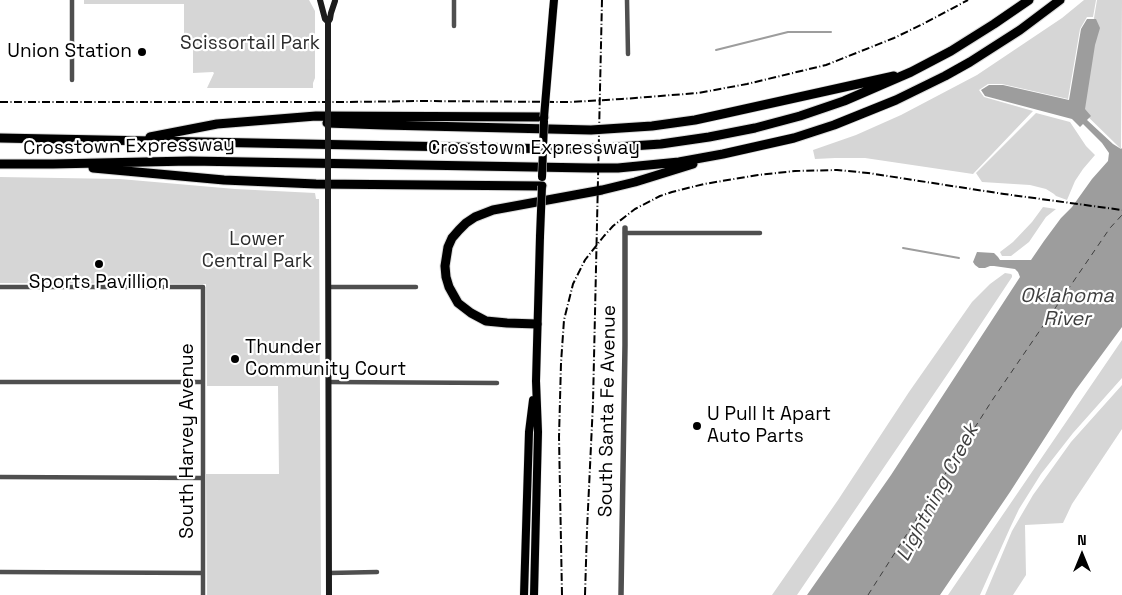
<!DOCTYPE html>
<style>
body{margin:0}
#map{position:relative;width:1122px;height:595px;overflow:hidden;background:#fff;font-family:"Space Grotesk",sans-serif}
canvas{display:block}
.north{position:absolute;left:1057px;top:530px;width:50px;height:50px;-webkit-text-stroke:4px #fff;paint-order:stroke;rotate:0deg;font-size:14px;font-weight:700;line-height:20px;text-align:center;color:#000}
.north::after{content:'';display:block;margin:auto;width:18px;height:22px;background:#000;clip-path:polygon(50% 0,100% 100%,50% 72%,0 100%)}
</style>
<div id="map">
<canvas width="1122" height="595"></canvas>
<div class="north">N</div>
</div>
<script>
const g = document.querySelector('canvas').getContext('2d');
g.lineJoin = 'round';
function fill(path, color) { g.fillStyle = color; g.fill(path, 'evenodd'); }
const toPath = rows => new Path2D(rows.map(r => 'M' + r).join(''));
function stroke(path, color, width, dash) { g.strokeStyle = color; g.lineWidth = width; g.lineCap = dash ? 'butt' : 'round'; g.setLineDash(dash || []); g.stroke(path); }
function write(font, color, halo, rows, align = 'center') {
  g.font = font + ' "Space Grotesk",sans-serif'; g.lineWidth = 4.5; g.setLineDash([]); g.textBaseline = 'middle'; g.strokeStyle = halo; g.fillStyle = color; for (const [text, x, y, turn = 0] of rows) {
    g.save(); g.translate(x, y); g.rotate((+turn || 0) * Math.PI / 180); g.textAlign = isNaN(turn) ? turn : align; if (halo) g.strokeText(text, 0, 0); g.fillText(text, 0, 0); g.restore();
  }
}
fill(toPath([
 [84,0,309,0,315,11,315,78,313,83,313,88,207,88,214,73,213,72,193,73,193,39,190,38,190,35,184,35,184,4,84,4],
 [1084,0,1096,0,1093,17,1087,17,1080,29,1068,99,1002,84,988,84,979,90,984,97,1033,111,973,174,865,158,835,158,815,159,813,150,856,135,901,115,977,75,1062,18],
 [1097,0,1122,0,1121,149,1079,108],
 [1036,113,1070,122,1086,146,1095,155,1083,169,1075,181,1067,200,1056,196,1054,194,1046,189,1030,185,982,182,976,173],
 [0,177,120,179,235,189,315,193,316,199,319,199,321,595,207,595,206,474,279,474,278,386,207,386,206,284,0,283],
 [1043,207,1056,209,1046,217,1029,242,1011,256,1002,256,1000,252,1013,242,1032,222],
 [1005,273,1011,274,1012,275,1012,277,953,366,797,595,772,595,838,500,909,392,972,302,990,284],
 [1122,340,1122,378,1073,433,1041,474,1019,509,1010,528,980,595,948,595],
 [1122,385,1122,429,1072,504,1063,523,1025,525,1026,575,1013,595,985,595,1012,531,1033,495,1071,442]
]), '#d6d6d6');
fill(toPath([
 [1087,19,1096,19,1100,28,1095,45,1085,109,1091,116,1087,120,1113,144,1121,149,1122,148,1122,327,1075,391,1010,492,940,595,807,595,891,475,1020,277,1018,272,1015,269,994,266,990,266,985,268,979,268,975,265,973,262,977,252,994,253,998,257,1000,260,1031,260,1044,241,1061,218,1072,207,1092,179,1108,161,1109,153,1102,143,1083,124,1080,127,1072,119,985,96,981,90,989,85,1003,85,1069,100,1081,29]
]), '#9d9d9d');
stroke(toPath([
 [716,50,788,32,831,32],
 [903,248,959,258]
]), '#9d9d9d', 2);
stroke(toPath([
 [868,595,993,399,1110,228,1122,215]
]), '#3e3e3e', 1, [6, 5]);
const primary = toPath([
 [553,11,554,0],
 [524,595,529,432,533,400],
 [534,595,538,432,536,381,540,236]
]);
const motorway = toPath([
 [327,123,384,125,591,130,652,126,695,120,727,113,894,76],
 [150,137,217,124,316,116,544,117],
 [0,138,558,149,603,148,661,144,709,137,755,128,800,116,844,101,911,72,951,51,994,24,1029,0],
 [0,164,53,164,190,161,590,168,618,168,679,162,723,154,794,138,834,125,896,100,945,76,970,62,1020,30,1060,0],
 [93,168,224,180,316,184,542,186],
 [537,324,507,323,486,321,471,313,458,303,449,287,446,277,445,266,448,247,452,238,459,230,466,223,475,217,493,210,602,190,635,182,693,164]
]);
stroke(primary, '#dbdbdb', 9);
stroke(motorway, '#dbdbdb', 11);
stroke(toPath([
 [72,0,72,80],
 [454,0,454,26],
 [627,0,628,54],
 [625,233,760,233],
 [0,287,203,287,203,595],
 [329,287,416,287],
 [0,382,203,382],
 [329,382,497,383],
 [0,477,203,478],
 [0,572,203,573],
 [329,573,377,572]
]), '#4f4f4f', 4.5);
stroke(toPath([
 [621,595,625,345,625,228]
]), '#4f4f4f', 5.5);
stroke(toPath([
 [320,0,325,19,328,22],
 [328,82,328,22,330,19,331,13,335,1],
 [328,200,329,595]
]), '#1c1c1c', 6);
stroke(primary, '#000', 8);
stroke(motorway, '#000', 9);
stroke(toPath([
 [0,102,349,102,418,101,571,102,622,99,698,93,747,84,826,65,894,38,923,24,968,0],
 [562,595,559,437,561,363,564,320,573,284,585,260,604,236,613,226,635,209,660,196,672,192,704,184,758,175,795,171,837,170,868,173,1004,194,1122,210],
 [585,595,587,530,593,403,602,0]
]), '#000', 2, [8, 2.5, 1, 2.5]);
const primaryBridge = toPath([
 [544,117,553,11],
 [542,177,544,121],
 [540,236,542,186]
]);
stroke(primaryBridge, '#dbdbdb', 9, []);
stroke(toPath([
 [328,82,328,200]
]), '#1c1c1c', 6);
stroke(primaryBridge, '#000', 8);
for (const [x, y, r, color] of [
 [142,52,5,"#000"],
 [99,264,5,"#000"],
 [235,359,5,"#000"],
 [697,426,5,"#000"]
]) { const dot = new Path2D(); dot.arc(x, y, r, 0, 2 * Math.PI); g.fillStyle = color; g.fill(dot); stroke(dot, '#fff', 2); }
write('19px', '#2d2d2d', '#fff', [
 ["Scissortail Park",250,44],
 ["Lower",257,240],
 ["Central Park",257,262]
]);
write('19px', '#000', '#fff', [
 ["Union Station",132,52,"right"],
 ["Sports Pavillion",99,283,"center"],
 ["Thunder",245,348],
 ["Community Court",245,370],
 ["U Pull It Apart",707,415],
 ["Auto Parts",707,437]
], 'left');
write('19px', '#000', '#fff', [
 ["Crosstown Expressway",129,147,-1],
 ["Crosstown Expressway",534,149],
 ["South Santa Fe Avenue",608,411,-89],
 ["South Harvey Avenue",188,441,-90]
]);
write('italic 20px', '#3e3e3e', '#fff', [
 ["Oklahoma",1067,297],
 ["River",1067,320],
 ["Lightning Creek",938,493,-62]
]);
</script>
